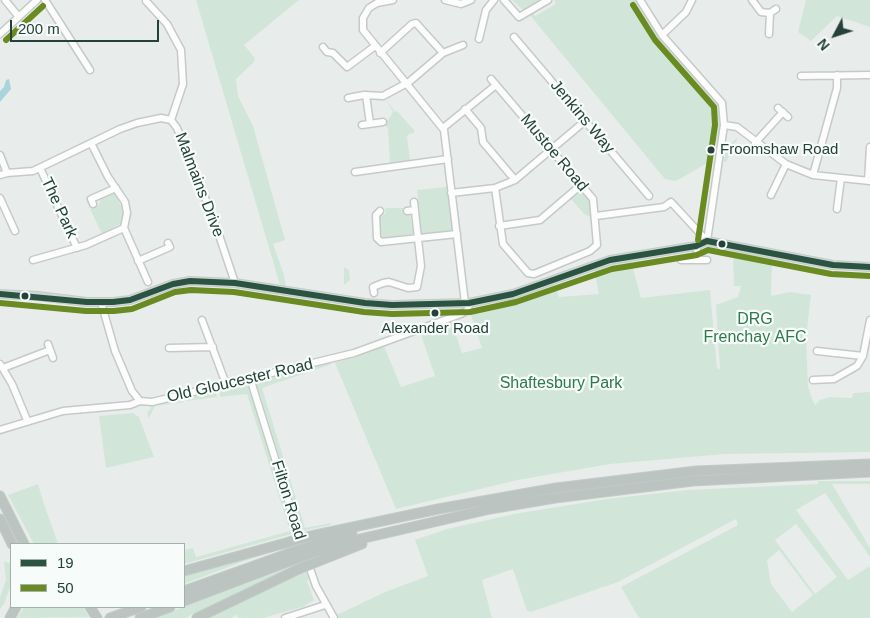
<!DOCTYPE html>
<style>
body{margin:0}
#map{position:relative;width:870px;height:618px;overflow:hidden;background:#e8edeb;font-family:Arial,sans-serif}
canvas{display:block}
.legend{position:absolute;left:10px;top:543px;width:175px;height:65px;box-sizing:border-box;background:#f7fbf9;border:1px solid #a3b1ad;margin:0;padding:6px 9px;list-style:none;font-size:15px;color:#24423a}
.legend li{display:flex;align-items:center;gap:10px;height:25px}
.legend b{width:25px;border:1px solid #a3b1ad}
.north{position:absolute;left:810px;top:10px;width:50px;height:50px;-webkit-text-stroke:4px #f7fbf9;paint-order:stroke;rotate:230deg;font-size:14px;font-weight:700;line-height:20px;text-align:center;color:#24423a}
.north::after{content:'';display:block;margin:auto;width:18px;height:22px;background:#24423a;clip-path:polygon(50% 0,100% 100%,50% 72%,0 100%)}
.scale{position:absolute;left:10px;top:20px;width:149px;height:22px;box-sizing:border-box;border:2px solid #24423a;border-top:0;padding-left:6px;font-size:15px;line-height:18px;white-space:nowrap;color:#24423a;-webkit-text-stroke:4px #f7fbf9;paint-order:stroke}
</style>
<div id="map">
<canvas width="870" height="618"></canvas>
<ul class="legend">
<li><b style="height:6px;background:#2b5341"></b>19</li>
<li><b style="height:6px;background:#6a8a22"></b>50</li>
</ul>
<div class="north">N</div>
<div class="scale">200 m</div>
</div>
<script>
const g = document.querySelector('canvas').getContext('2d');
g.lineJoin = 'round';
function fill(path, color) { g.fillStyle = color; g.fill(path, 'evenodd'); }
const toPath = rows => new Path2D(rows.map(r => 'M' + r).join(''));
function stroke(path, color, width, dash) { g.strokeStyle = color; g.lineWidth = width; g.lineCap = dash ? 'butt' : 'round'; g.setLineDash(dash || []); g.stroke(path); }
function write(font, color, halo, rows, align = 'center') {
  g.font = font + ' Arial,sans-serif'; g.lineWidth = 4.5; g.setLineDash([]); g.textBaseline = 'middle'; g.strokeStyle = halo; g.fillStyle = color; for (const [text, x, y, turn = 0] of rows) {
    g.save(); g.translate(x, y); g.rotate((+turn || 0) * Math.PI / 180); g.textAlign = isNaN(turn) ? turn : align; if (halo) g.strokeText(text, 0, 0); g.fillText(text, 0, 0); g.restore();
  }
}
fill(toPath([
 [196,0,299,0,244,45,255,58,254,62,236,79,238,96,253,126,285,240,273,244,284,275,286,287,280,285],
 [512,0,544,0,524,11],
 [554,0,637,0,670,50,719,104,722,116,721,131,718,144,713,138,709,162,676,181,665,179,529,14,532,12,535,16,556,4],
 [806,0,870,0,870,27,837,16,811,41,798,32],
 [386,99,395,112,397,111,414,130,414,133,409,134,407,137,410,160,390,163,388,129,383,121,388,120,393,112],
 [738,137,726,162,724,162,726,148],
 [448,187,453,231,422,234,417,190],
 [114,191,124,213,122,223,102,234,90,209,99,205,100,199],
 [582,191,590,200,592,218,584,214,571,199],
 [385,208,403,208,404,215,410,214,413,234,382,238,379,218,386,213],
 [733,251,772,258,771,296,790,292,811,295,806,338,808,387,812,399,815,405,820,400,830,397,852,398,853,393,870,392,870,452,725,454,610,464,518,480,396,509,335,363,384,346,401,387,435,376,420,332,452,323,462,353,482,348,471,315,477,311,554,284,559,297,599,294,594,268,631,261,641,298,710,290,717,368,720,369,716,305,738,297,741,286,734,286],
 [344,267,349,270,350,280,344,285],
 [327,362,332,364,262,388,305,528,331,523,330,525,302,531,259,391,256,391,255,384,258,379],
 [243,383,248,386,253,397,295,533,184,564,184,550,193,548,196,557,290,531,247,394,220,397,220,390],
 [215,391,217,397,186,401,186,397],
 [183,398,184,402,155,406,149,418,147,413,153,405],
 [133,413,139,417,154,457,106,468,99,416],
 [818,481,870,481,870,484,832,484,870,548,870,557,825,493,796,510,848,580,870,566,870,618,639,618,621,587,738,525,736,519,618,582,531,612,527,611,513,569,482,580,492,618,339,618,337,615,385,592,428,576,415,540,447,529,514,514,607,499,688,490,818,484],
 [796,524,837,577,815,594,775,540],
 [779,550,813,595,792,612,771,584,767,560],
 [38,484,44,504,58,544,34,544,8,495],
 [287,547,242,562,184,584,184,573],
 [306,561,185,618,150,618,184,607],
 [4,562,11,563,11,585,4,604,0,609,0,597,6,580],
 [306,572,309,580,307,581,314,600,302,607,263,618,244,618,237,617,236,614,232,618,209,618],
 [24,607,83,607,89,617,17,618]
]), '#d1e6d8');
fill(toPath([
 [9,79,11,89,0,102,0,91,4,87,6,80]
]), '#a9d4db');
const minor = toPath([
 [5,0,19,17],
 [45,0,90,70],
 [393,0,377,3,369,8,363,18,363,30,444,130,465,303],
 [445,0,461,4,471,0],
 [504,0,519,17,548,0],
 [640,0,662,35,722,103,724,125,707,241],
 [752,0,761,12,770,13,776,9],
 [146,1,167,24,181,50,183,84,171,120],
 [0,34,37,0],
 [769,34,770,13],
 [662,35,686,12,692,0],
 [514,37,649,196],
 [479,39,486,10,494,0],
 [323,47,327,52,333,53,347,67,375,46],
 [380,53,412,24,416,23,443,53],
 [801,76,870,75],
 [491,79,593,199,597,245,590,251,534,274,528,273,503,244,495,188],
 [366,95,370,124],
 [348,98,364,95,383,96,409,82,443,53,463,45],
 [778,108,788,117],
 [465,109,481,128,483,142,515,180],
 [362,125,383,122],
 [724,125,737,127,786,164,813,175,870,181],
 [443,128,496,85],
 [91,143,108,177,125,202,127,213,124,228,148,282],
 [755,143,783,112],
 [0,155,7,173],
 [40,168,77,248],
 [355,172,448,159],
 [0,175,7,173,33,171,120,129,137,123,161,118,171,120,177,128,214,220,235,283],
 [813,175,837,88,837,75],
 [868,181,870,147],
 [451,193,495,188,515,180,585,121],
 [771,195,786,164],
 [0,198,15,231],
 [93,204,91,199,116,188],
 [837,209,841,178],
 [380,211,376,215,377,238,381,242,457,234],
 [407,211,415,210],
 [596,216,664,207,671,202,707,241],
 [499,226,540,220,581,185],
 [696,246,699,260],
 [33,260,86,245,124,228],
 [681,260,707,260],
 [138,261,170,247,168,243],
 [374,293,373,287,383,283,389,282,408,288,417,287,421,266,414,202],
 [101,302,115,351,132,391,140,401],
 [202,320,226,384],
 [48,344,53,358],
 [169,348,213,347],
 [817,351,863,356],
 [0,364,12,384,27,420],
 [3,368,50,350],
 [250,378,301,542],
 [813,380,834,379,857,366,863,356,870,320],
 [0,430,63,411,130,405,140,401,152,402,354,353,461,314,468,310,469,303],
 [304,551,316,586,334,618],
 [285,618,325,605]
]);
const major = toPath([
 [0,294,38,296,87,302,113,302,130,300,173,284,190,281,235,283,365,303,392,305,469,303,513,294,610,260,696,246,707,241,833,265,870,267]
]);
const highway = toPath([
 [0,496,24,544],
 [0,519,12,544],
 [311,536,438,509,556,488,696,471,870,464],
 [314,545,352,533],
 [315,552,360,539,490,509,555,498,693,481,870,472],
 [319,561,362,544],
 [184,571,289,542],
 [184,591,293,552],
 [184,601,295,559],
 [90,607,97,618],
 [10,618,16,607],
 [110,618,141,607],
 [140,618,170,607],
 [197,618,299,569]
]);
stroke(minor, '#c5cac8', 9);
stroke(major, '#c3ccc9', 10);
stroke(highway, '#c3ccc9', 11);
stroke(minor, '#fcfcfc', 6);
stroke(major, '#cfd7d5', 8);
stroke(highway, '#bcc4c2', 9);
const highwayBridge = toPath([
 [289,542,311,536],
 [293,552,314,545],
 [295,559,315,552],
 [299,569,319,561]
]);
stroke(highwayBridge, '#c3ccc9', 11, []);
stroke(highwayBridge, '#bcc4c2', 9);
stroke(toPath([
 [0,294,87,302,113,302,130,300,173,284,190,281,235,283,365,303,392,305,469,303,513,294,610,260,696,246,707,241,833,265,870,267]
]), '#2b5341', 6);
stroke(toPath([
 [633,5,655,40,714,107,715,125,698,240],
 [6,40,43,6],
 [0,303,86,311,114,311,132,309,175,292,191,290,234,292,364,312,392,314,470,312,516,302,612,269,697,255,708,250,831,274,870,276]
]), '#6a8a22', 6);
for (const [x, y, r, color] of [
 [711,150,4.5,"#24423a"],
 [722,244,4.5,"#24423a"],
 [25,296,4.5,"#24423a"],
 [435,313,4.5,"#24423a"]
]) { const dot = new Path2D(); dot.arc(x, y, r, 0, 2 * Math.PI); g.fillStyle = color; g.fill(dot); stroke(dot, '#f7fbf9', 2); }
write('15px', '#24423a', '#f7fbf9', [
 ["Froomshaw Road",720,150],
 ["Alexander Road",435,329,"center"]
], 'left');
write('16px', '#24423a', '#f7fbf9', [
 ["Jenkins Way",582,117,50],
 ["Mustoe Road",554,153,50],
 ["Malmains Drive",199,185,69],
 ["The Park",59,208,65],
 ["Old Gloucester Road",240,381,-13],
 ["Filton Road",288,500,73]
]);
write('16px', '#2d7a4b', '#f7fbf9', [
 ["DRG",755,320],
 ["Frenchay AFC",755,338],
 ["Shaftesbury Park",561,384]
]);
</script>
